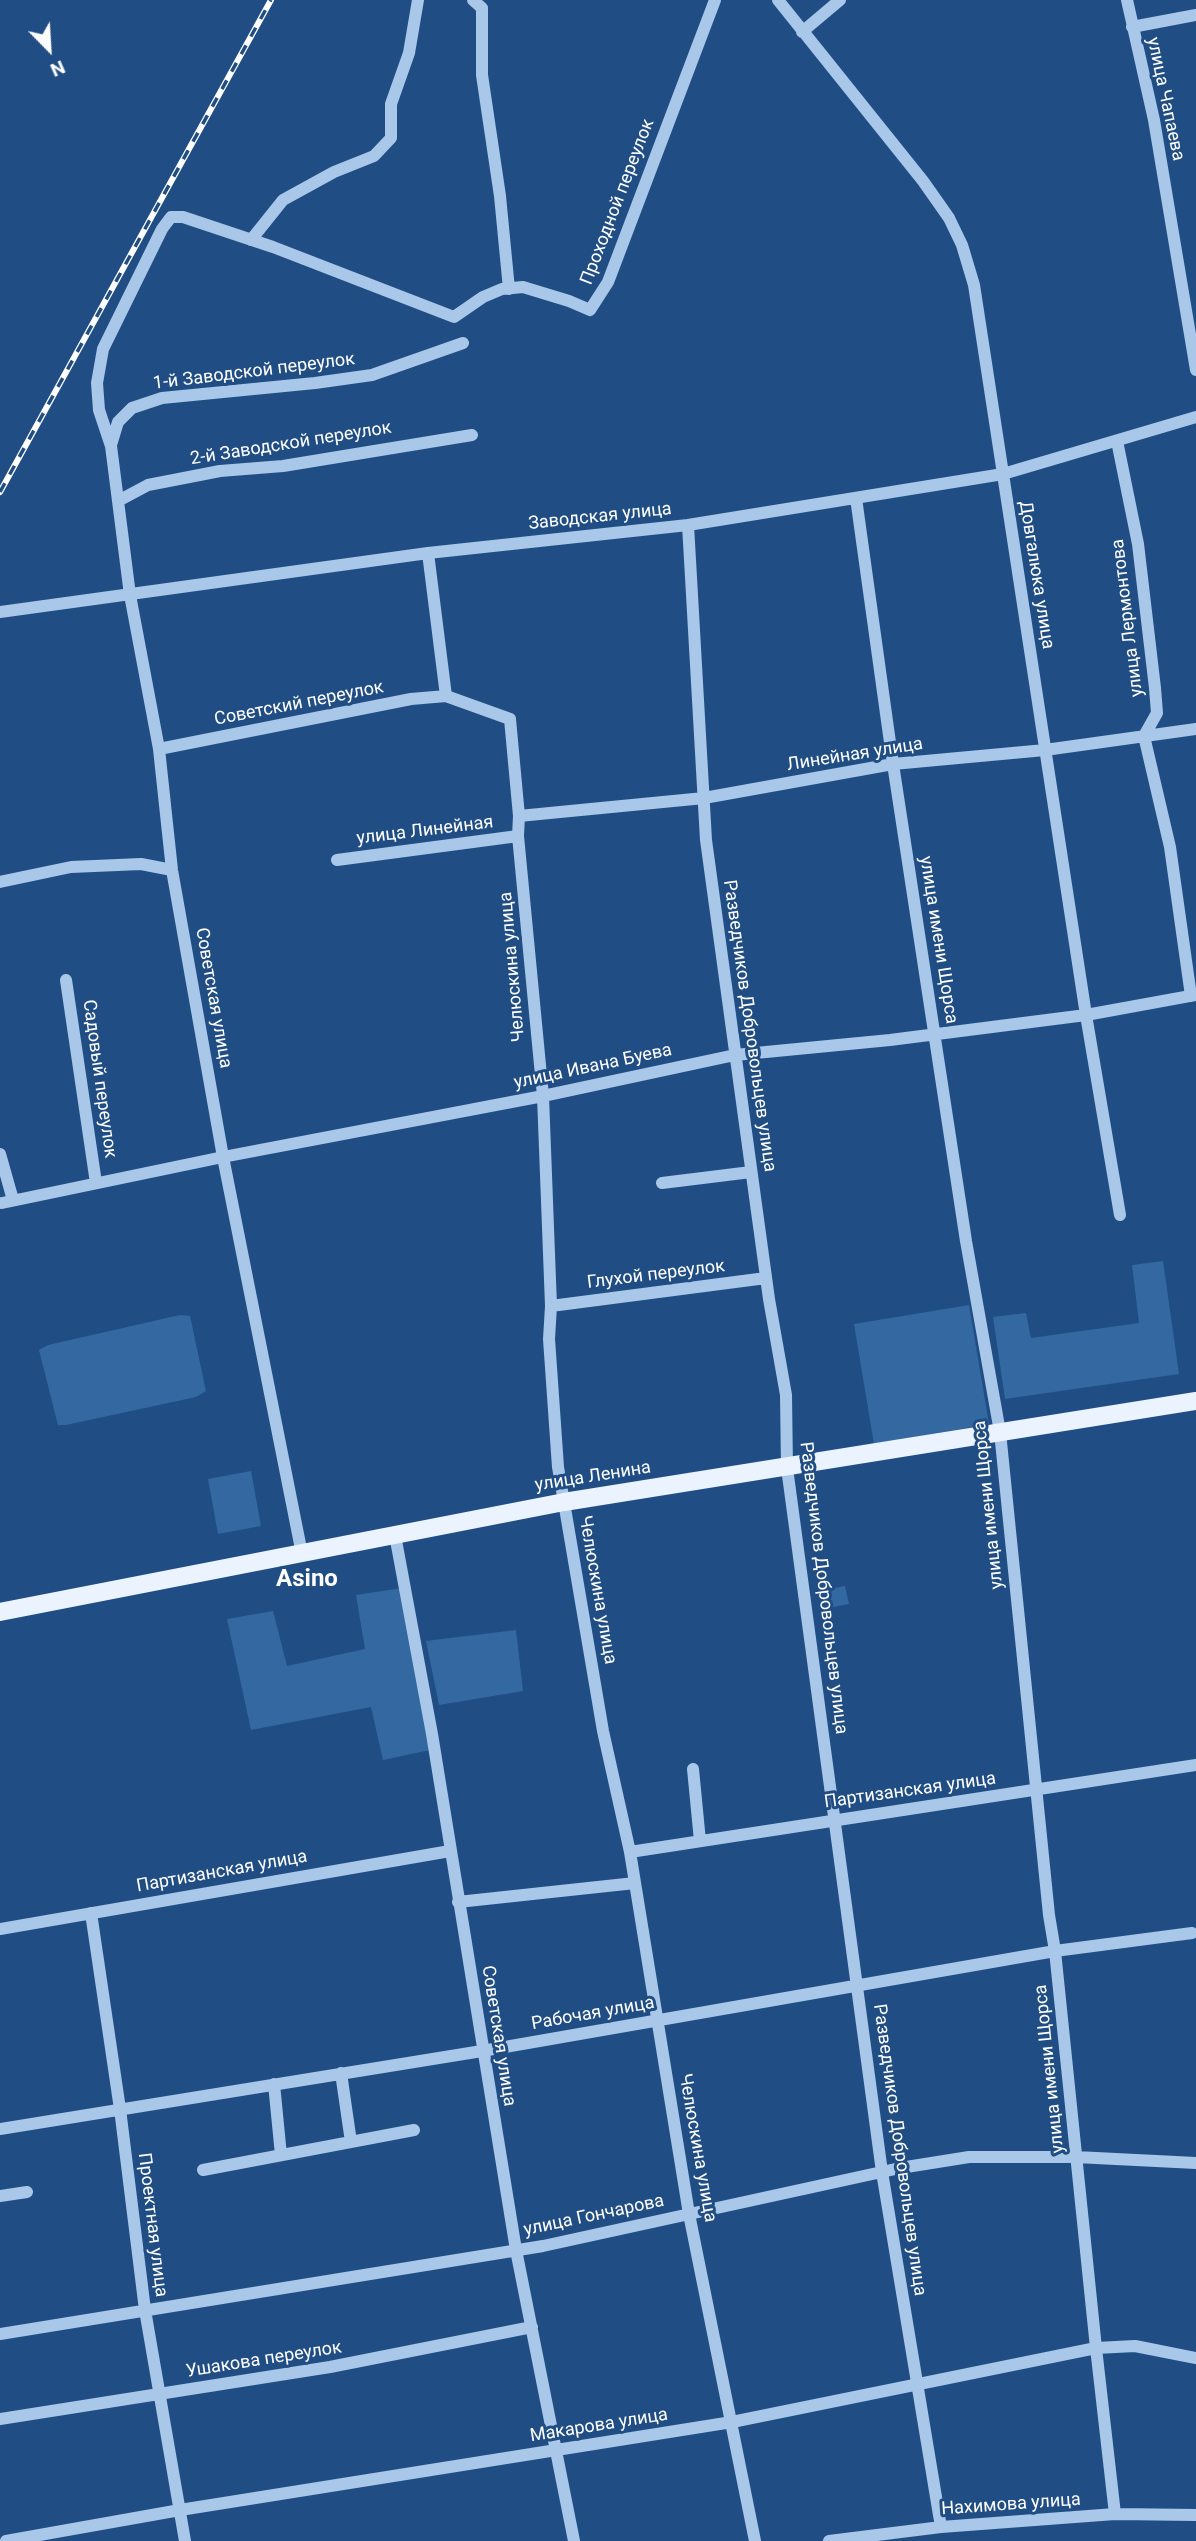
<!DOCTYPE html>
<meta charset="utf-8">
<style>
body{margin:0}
#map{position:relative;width:1196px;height:2541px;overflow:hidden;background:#204e84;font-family:Roboto,sans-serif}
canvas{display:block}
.north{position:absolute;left:14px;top:14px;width:70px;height:70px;-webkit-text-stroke:5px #204e84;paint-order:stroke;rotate:156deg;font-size:19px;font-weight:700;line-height:28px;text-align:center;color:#fff}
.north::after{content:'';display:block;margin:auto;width:24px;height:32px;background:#fff;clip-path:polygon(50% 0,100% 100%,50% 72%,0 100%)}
</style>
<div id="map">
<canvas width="1196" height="2541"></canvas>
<div class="north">N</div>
</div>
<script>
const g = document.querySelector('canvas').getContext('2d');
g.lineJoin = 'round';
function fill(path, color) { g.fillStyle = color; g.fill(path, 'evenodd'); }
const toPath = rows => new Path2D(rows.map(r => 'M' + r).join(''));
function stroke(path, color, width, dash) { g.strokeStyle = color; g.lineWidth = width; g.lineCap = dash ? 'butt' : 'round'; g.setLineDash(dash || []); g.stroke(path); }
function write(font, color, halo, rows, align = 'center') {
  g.font = font + ' Roboto,sans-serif'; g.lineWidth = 6; g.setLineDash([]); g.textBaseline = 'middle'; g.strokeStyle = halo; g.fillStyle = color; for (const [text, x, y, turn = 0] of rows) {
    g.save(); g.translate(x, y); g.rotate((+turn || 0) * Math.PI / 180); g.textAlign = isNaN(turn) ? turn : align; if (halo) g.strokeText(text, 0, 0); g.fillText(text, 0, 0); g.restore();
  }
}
fill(toPath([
 [1163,1261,1179,1374,1005,1399,993,1317,1026,1313,1031,1338,1139,1323,1132,1265],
 [969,1305,989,1424,874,1444,854,1324],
 [180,1315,190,1316,206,1391,196,1397,66,1425,58,1425,39,1350,48,1345],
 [251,1471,261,1526,218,1534,208,1479],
 [845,1586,849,1604,823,1609,819,1591],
 [402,1588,430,1750,383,1760,371,1707,251,1730,227,1619,273,1611,287,1666,365,1649,356,1595],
 [516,1630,523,1691,439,1705,426,1641]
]), '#3468a1');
stroke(toPath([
 [473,0,482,8,482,75,500,196,509,289],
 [778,0,923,181,949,218,962,245,974,285,1086,1015,1120,1215],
 [1127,0,1154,120,1196,370],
 [1132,27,1196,15],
 [802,32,840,0],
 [251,240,283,200,334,172,374,156,391,138,391,104,409,53,418,0],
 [1117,441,1138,544,1155,688,1157,713,1144,736,1170,847,1191,996],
 [111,445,118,422,132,408,162,398,315,383,372,375,463,343],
 [856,498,893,764,966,1241,1000,1432,1049,1915,1055,1951,1096,2348,1115,2514],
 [118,501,148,485,220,471,283,466,472,435],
 [688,525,706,840,769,1299,786,1395,787,1468,882,2172,941,2527],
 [428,553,446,696,510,719,519,816,518,836,543,1096,551,1306,549,1339,558,1467,603,1731,630,1852,689,2214,755,2541],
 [0,612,428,553,688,525,1003,474,1196,417],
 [159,749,411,699,446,696],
 [519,816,704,798,893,764,1045,750,1196,729],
 [337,860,518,836],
 [0,882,71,867,141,864,172,870],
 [66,980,96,1183],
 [0,1154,13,1200],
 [662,1183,751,1172],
 [2,1203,223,1157,543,1096,735,1055,890,1040,1086,1015,1196,995],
 [551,1306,766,1278],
 [395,1535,432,1734,516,2250,574,2541],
 [302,1554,223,1157,172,870,159,749,130,595,111,446,99,410,97,383,103,349,162,229,171,217,183,217,273,247,454,317,483,297,502,289,523,287,569,301,590,310,608,282,715,0],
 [693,1769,700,1841],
 [630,1852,1196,1765],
 [458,1902,635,1883],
 [91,1913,120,2109,145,2310,185,2541],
 [0,1929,450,1851],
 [341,2073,351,2142],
 [274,2084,281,2155],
 [0,2129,482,2051,1055,1951,1192,1933],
 [203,2170,414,2130],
 [0,2196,27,2192],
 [0,2334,543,2246,900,2168,969,2157,1076,2157,1196,2163],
 [0,2419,330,2367,532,2327],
 [6,2541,180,2510,732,2422,1096,2348,1135,2346,1196,2358],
 [829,2541,941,2527,1115,2514,1196,2515]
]), '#a8c7e9', 12);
stroke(toPath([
 [0,1612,564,1502,1196,1401]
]), '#ebf3fe', 18);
const rail = toPath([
 [0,492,271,0]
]);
stroke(rail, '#fff', 6);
stroke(rail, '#204e84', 3.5, [10]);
write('18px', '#fff', '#204e84', [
 ["улица Чапаева",1165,99,78],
 ["Проходной переулок",618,202,-69],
 ["1-й Заводской переулок",254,372,-7],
 ["2-й Заводской переулок",291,444,-9],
 ["Заводская улица",600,517,-6],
 ["Довгалюка улица",1036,575,81],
 ["улица Лермонтова",1128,618,-97],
 ["Советский переулок",299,704,-11],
 ["Линейная улица",855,755,-9],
 ["улица Линейная",425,831,-7],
 ["улица имени Щорса",938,940,81],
 ["Челюскина улица",513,967,-95],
 ["Советская улица",213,998,80],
 ["Разведчиков Добровольцев улица",749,1026,82],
 ["улица Ивана Буева",593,1067,-12],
 ["Садовый переулок",99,1079,82],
 ["Глухой переулок",656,1275,-7],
 ["улица Ленина",593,1477,-9],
 ["улица имени Щорса",989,1505,-96],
 ["Разведчиков Добровольцев улица",823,1588,83],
 ["Челюскина улица",597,1590,80],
 ["Партизанская улица",910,1791,-8],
 ["Партизанская улица",222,1872,-10],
 ["Рабочая улица",593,2014,-10],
 ["Советская улица",498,2036,81],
 ["улица имени Щорса",1050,2069,-96],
 ["Челюскина улица",697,2148,80],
 ["Разведчиков Добровольцев улица",899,2150,82],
 ["улица Гончарова",594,2216,-12],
 ["Проектная улица",152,2225,83],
 ["Ушакова переулок",264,2360,-9],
 ["Макарова улица",599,2426,-9],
 ["Нахимова улица",1011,2505,-4]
]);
write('bold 24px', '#fff', '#204e84', [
 ["Asino",307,1580]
]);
</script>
